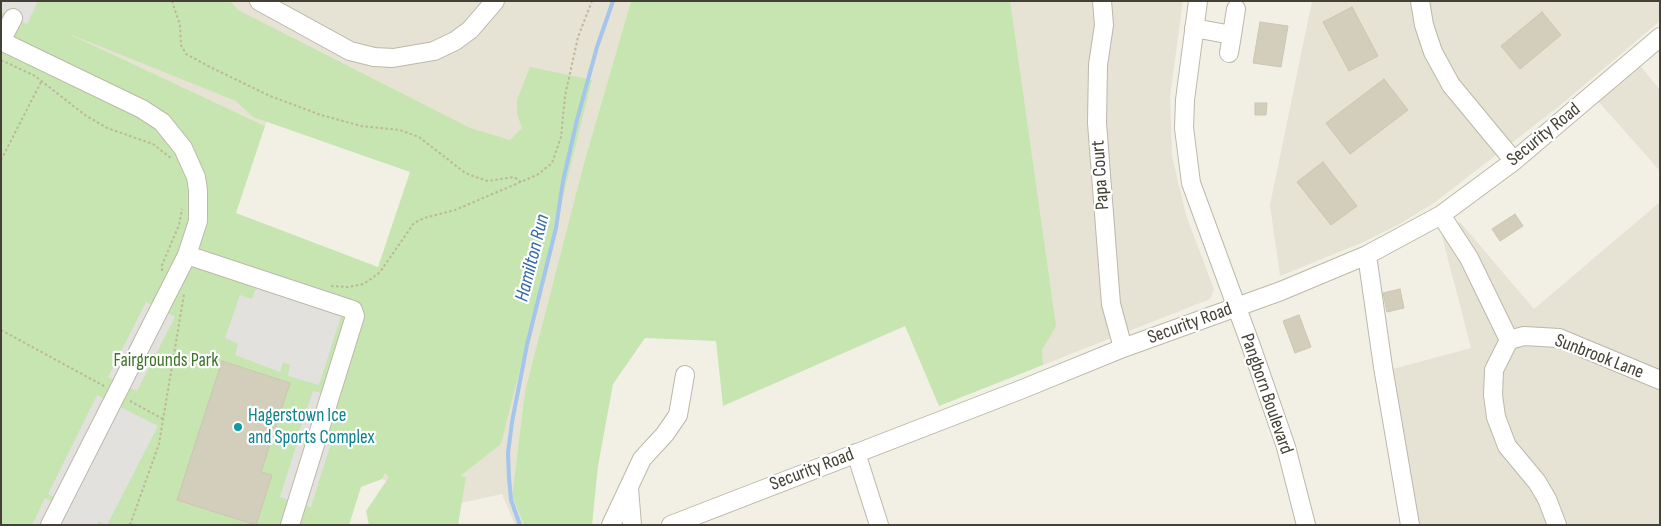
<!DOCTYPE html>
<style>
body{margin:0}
#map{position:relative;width:1661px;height:526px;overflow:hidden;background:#f2f0e5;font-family:"Sofia Sans Condensed",sans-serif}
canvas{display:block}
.frame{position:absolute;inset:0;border:2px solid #444035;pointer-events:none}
</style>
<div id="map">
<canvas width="1661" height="526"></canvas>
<div class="frame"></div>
</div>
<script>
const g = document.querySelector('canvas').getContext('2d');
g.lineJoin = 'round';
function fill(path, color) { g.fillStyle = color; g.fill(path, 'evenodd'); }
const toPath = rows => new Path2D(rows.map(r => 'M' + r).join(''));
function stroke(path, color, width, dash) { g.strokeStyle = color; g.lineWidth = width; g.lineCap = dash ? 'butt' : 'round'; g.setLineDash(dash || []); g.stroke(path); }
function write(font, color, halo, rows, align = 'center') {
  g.font = font + ' "Sofia Sans Condensed",sans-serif'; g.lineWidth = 4.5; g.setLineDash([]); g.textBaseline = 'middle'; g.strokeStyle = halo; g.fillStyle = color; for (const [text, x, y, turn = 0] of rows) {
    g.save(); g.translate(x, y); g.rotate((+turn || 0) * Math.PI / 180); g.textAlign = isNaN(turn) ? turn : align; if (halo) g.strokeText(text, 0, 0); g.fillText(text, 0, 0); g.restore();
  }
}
fill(toPath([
 [67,1,631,1,584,163,525,391,512,496,524,525,515,525,502,494,438,508,382,479,515,182,278,92,265,126,54,27],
 [1006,1,1183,1,1170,96,1172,156,1186,215,1214,289,1210,299,1043,365],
 [1312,1,1660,1,1660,21,1558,107,1434,203,1398,225,1361,243,1280,276,1270,205],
 [1639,64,1660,90,1660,171,1598,101],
 [1660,202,1660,525,1417,525,1389,370,1471,348,1442,236,1460,222,1534,309]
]), '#e6e2d4');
fill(toPath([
 [1,1,230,1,238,10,470,128,510,140,522,128,517,114,517,100,530,67,592,80,501,444,460,476,466,477,458,525,369,525,366,511,389,477,385,473,382,479,361,487,349,525,1,525],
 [67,33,236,101,253,117,410,172,378,267,236,213,265,126],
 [631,1,1010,1,1056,326,1042,350,1043,365,939,406,905,326,723,406,716,341,645,338,613,384,598,466,592,525,524,525,512,496,525,391,584,163]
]), '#c6e5b0');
fill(toPath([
 [1,1,38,1,27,24,1,12],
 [259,280,344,307,319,385,288,376,290,365,283,362,280,372,235,355,238,344,225,338,240,295,252,299],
 [146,302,175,317,137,391,108,377],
 [313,391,322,393,324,434,333,437,311,507,280,497,297,443,305,445,307,442,297,438],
 [97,395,158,426,107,525,98,521,98,525,32,525,45,498,54,502,54,497,48,494]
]), '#e3e1dd');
stroke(toPath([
 [520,525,511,500,509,477,508,453,512,422,527,345,556,228,563,181,577,120,597,47,613,1]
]), '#a4c5ec', 4);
const building = toPath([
 [1352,7,1378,56,1349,71,1323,22,1352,7],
 [1542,12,1561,35,1520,69,1501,46,1542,12],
 [1260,22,1288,26,1281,67,1253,63,1260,22],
 [1384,79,1408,110,1350,154,1326,123,1384,79],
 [1255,103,1267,103,1266,115,1255,115,1255,103],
 [1323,162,1357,206,1331,225,1297,182,1323,162],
 [1515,214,1523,226,1500,241,1492,229,1515,214],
 [1400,289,1404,308,1387,312,1383,293,1400,289],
 [1299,315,1311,347,1295,353,1283,321,1299,315],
 [222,361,290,383,261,472,272,475,256,525,177,500,222,361]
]);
fill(building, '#d3cdbb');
stroke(building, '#cdc6af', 1);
const minor = toPath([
 [259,1,350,51,374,57,393,58,434,51,455,41,470,30,495,1],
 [1102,1,1104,25,1098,65,1097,123,1111,304,1123,348],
 [1198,1,1185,100,1184,128,1191,183,1251,346,1286,447,1306,525],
 [1420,1,1424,25,1433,52,1451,85,1514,161],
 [1194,28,1232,35,1236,9],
 [1,41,142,109,162,122,183,148,196,177,198,190,198,221,187,255,50,525],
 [1,41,13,18],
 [1229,53,1232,35],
 [1441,215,1469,258,1509,340],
 [187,255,353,310,355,316,290,525],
 [1367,255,1383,367,1410,525],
 [856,453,879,525],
 [629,488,632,525],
 [611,525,642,459,665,434,678,415,685,375],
 [671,525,1020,390,1123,348,1281,291,1367,255,1441,215,1514,161,1660,37],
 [1557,525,1547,499,1537,482,1507,446,1496,417,1493,395,1494,370,1509,340,1524,336,1559,338,1660,380]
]);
stroke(minor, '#bdb8a9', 20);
stroke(toPath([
 [172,1,180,25,181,45,186,54,210,67,270,96,321,115,361,126,400,130,419,137,464,172,475,177,488,181,514,177,521,182],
 [1,60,35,76,85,115,107,128,153,144,172,159],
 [1,160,41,82],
 [162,271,162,265,179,225,182,209],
 [331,286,348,287,363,284,371,279,380,272,414,223,424,218,455,210,537,175,552,163,561,137,565,96,578,37,592,1],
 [1,330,104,386],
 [130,401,163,419],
 [130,525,159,444,184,294]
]), '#beb69a', 2, [2.5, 2.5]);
stroke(minor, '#fff', 18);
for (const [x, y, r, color] of [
 [238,427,5,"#0f9aa8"]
]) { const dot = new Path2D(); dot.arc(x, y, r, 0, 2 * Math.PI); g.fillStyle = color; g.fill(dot); stroke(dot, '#fff', 2); }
write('19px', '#444035', '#fff', [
 ["Security Road",1544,135,-39],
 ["Papa Court",1101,175,-94],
 ["Security Road",1190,324,-20],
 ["Sunbrook Lane",1599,357,21],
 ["Pangborn Boulevard",1266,394,71],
 ["Security Road",812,470,-21]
]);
write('19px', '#3d732b', '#fff', [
 ["Fairgrounds Park",166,361]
]);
write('19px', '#0d838f', '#fff', [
 ["Hagerstown Ice",248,416],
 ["and Sports Complex",248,438]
], 'left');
write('italic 20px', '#3469ab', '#fff', [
 ["Hamilton Run",533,258,-76]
]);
</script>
